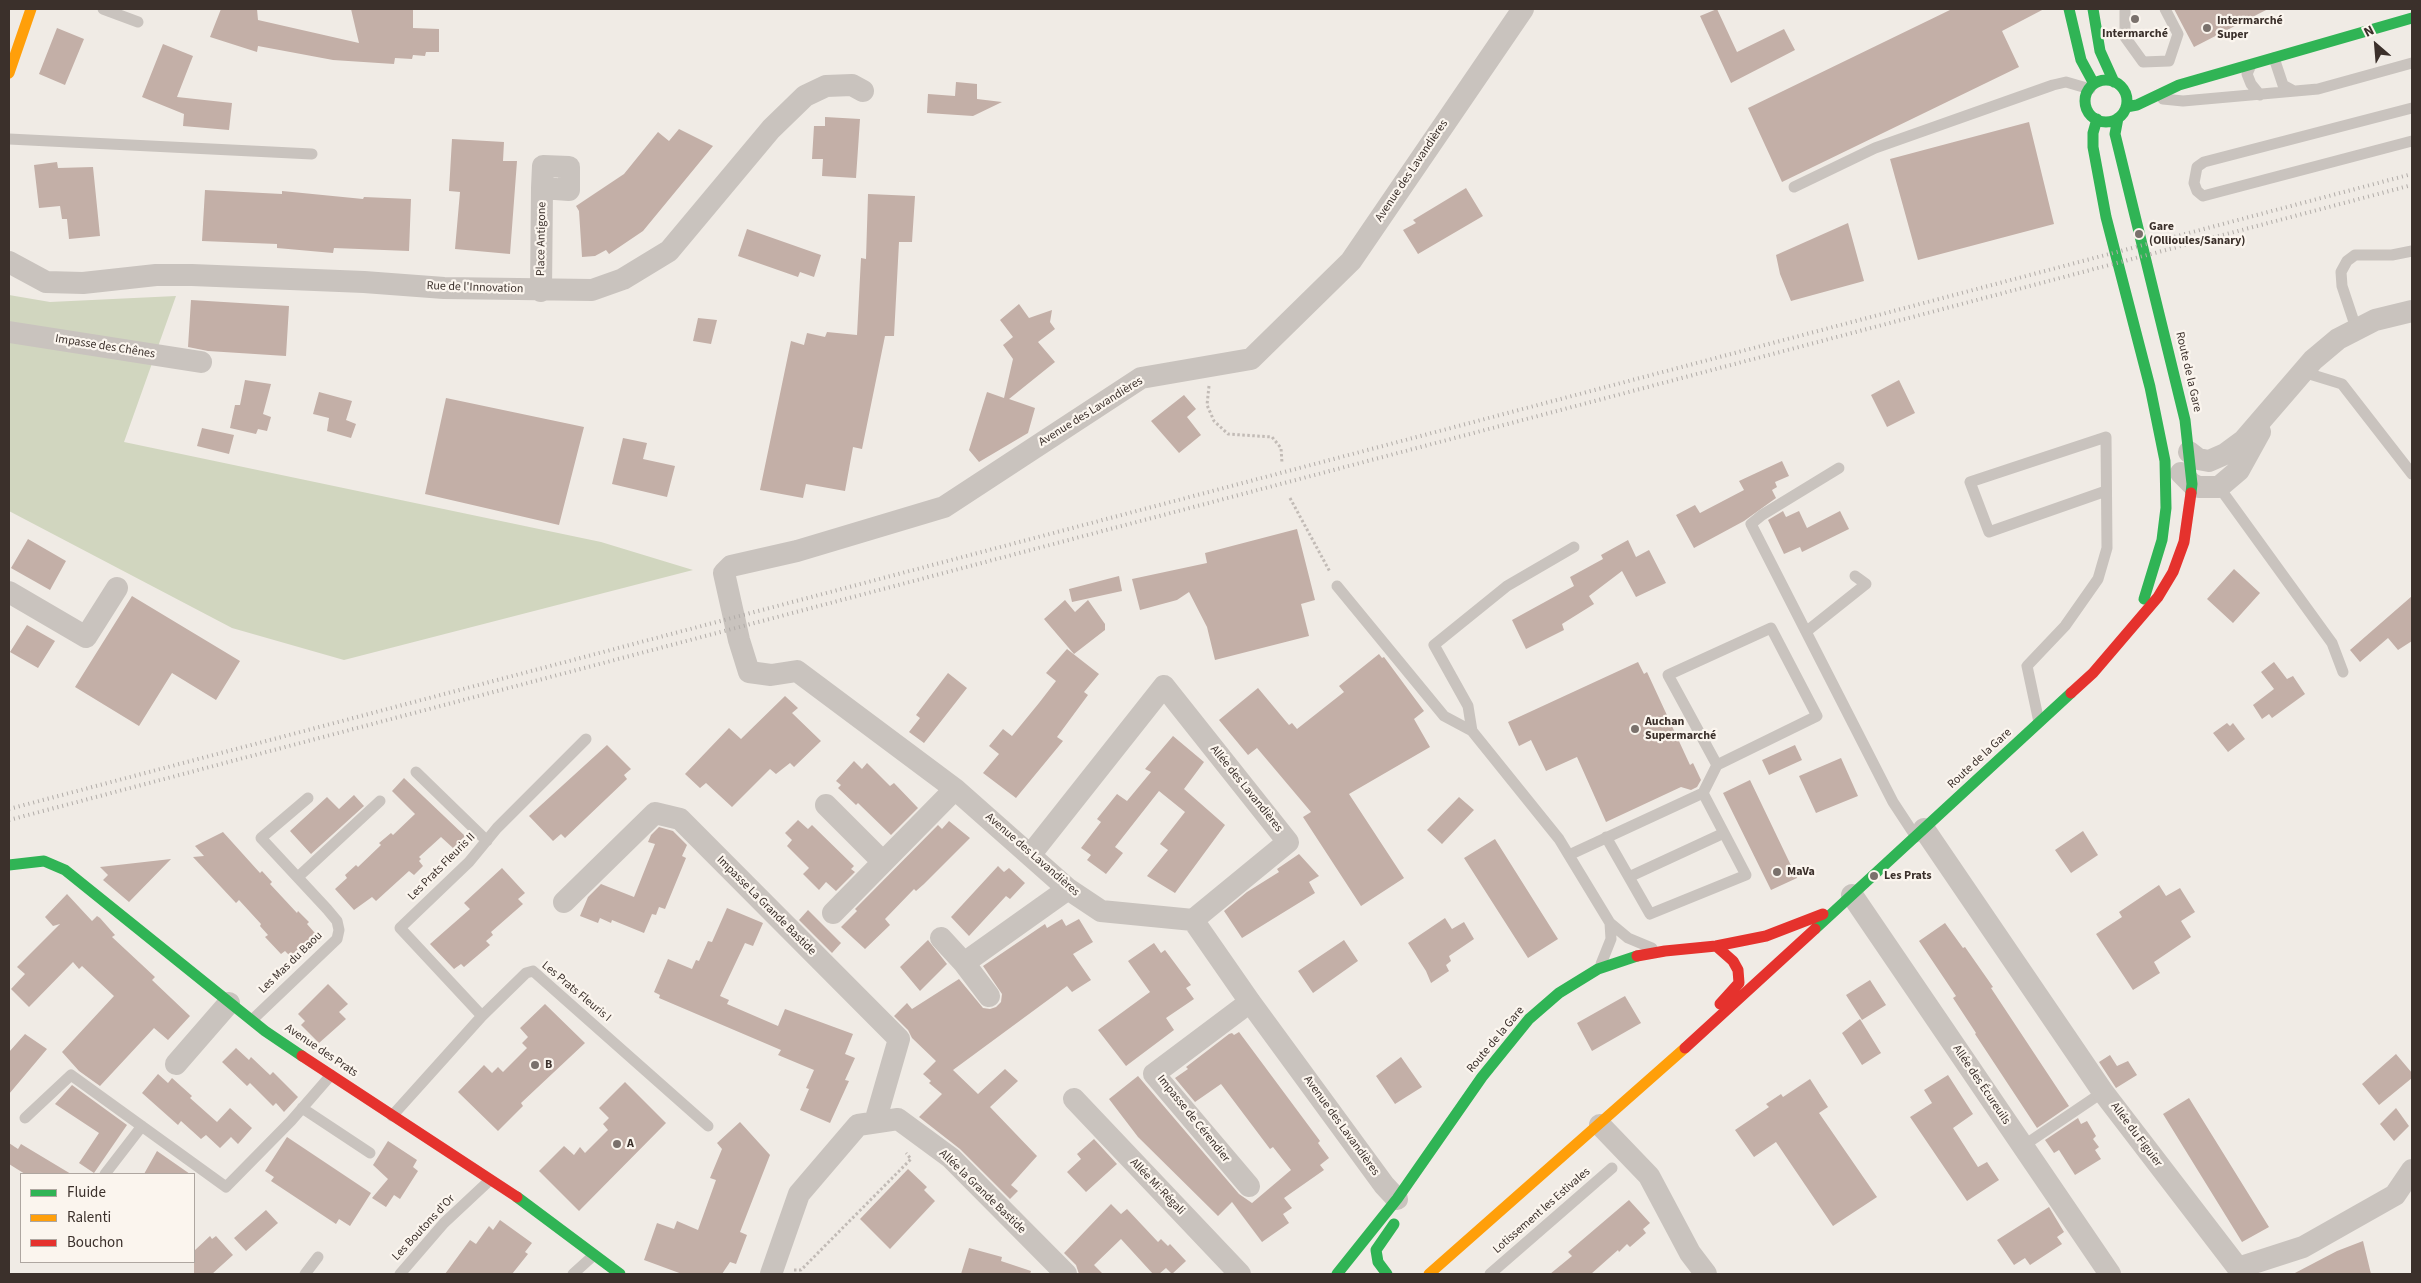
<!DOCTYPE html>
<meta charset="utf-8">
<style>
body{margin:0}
#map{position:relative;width:2421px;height:1283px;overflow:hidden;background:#f0ebe5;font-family:"Source Sans 3",sans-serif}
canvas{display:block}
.frame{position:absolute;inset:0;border:10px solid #3b302b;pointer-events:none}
.legend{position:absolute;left:20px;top:1173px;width:175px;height:90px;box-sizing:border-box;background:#fbf5ee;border:1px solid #aea6a0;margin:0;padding:6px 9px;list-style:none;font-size:15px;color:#3b302b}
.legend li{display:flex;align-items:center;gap:10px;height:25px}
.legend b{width:25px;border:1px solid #aea6a0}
.north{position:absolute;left:2351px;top:20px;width:50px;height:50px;-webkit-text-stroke:4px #fbf5ee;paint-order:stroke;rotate:333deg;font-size:14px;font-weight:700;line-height:20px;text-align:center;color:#3b302b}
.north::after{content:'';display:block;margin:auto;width:18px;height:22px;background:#3b302b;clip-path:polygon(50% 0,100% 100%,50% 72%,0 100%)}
</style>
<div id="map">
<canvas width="2421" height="1283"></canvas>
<div class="frame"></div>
<ul class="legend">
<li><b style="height:6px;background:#30b455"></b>Fluide</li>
<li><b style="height:6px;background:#ff9f0a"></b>Ralenti</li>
<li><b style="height:6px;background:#e5322d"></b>Bouchon</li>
</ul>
<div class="north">N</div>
</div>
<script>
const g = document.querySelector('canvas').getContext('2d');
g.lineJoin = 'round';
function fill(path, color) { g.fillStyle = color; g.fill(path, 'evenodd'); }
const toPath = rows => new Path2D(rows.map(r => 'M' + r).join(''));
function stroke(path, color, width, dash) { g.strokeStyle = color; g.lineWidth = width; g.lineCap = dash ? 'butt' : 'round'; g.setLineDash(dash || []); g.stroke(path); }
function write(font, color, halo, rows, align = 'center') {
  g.font = font + ' "Source Sans 3",sans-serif'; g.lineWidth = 4.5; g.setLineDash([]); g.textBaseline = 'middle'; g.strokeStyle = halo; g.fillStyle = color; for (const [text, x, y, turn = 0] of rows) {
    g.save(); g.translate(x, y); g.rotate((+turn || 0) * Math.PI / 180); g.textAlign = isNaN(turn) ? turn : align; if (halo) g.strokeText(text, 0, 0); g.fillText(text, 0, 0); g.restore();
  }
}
fill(toPath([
 [9,295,50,302,176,296,124,442,601,542,693,570,344,660,232,628,9,511]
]), '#d1d6bf');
fill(toPath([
 [221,9,257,9,258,20,359,43,351,9,413,9,413,28,439,29,439,52,426,52,425,56,413,55,412,59,395,58,394,64,333,60,258,46,257,52,210,37],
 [1717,9,1737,52,1784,29,1795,50,1731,83,1700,16],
 [1952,9,2044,9,2002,31,2019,67,1782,182,1748,108],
 [2174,9,2268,9,2194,47],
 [57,28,84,39,65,85,39,74],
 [163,44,193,56,177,97,232,103,229,130,183,126,184,114,142,97],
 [956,82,977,84,977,99,1002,102,973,116,927,113,928,94,955,96],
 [825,117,860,119,856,178,822,176,823,159,812,159,814,126,825,126],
 [2029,122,2054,224,1918,260,1890,159],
 [679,129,713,146,643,231,609,254,606,250,595,256,582,257,579,211,576,206,624,174,658,132,669,141],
 [452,139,504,142,503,161,517,161,510,254,455,249,460,192,449,191],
 [57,162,58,168,93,167,100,236,69,239,67,219,62,219,60,206,39,208,34,165],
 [1466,188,1483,216,1418,254,1403,230,1416,223,1413,220],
 [205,190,282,194,282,191,363,199,364,197,411,199,409,251,334,248,333,253,277,248,277,244,202,241],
 [868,194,915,196,912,242,899,242,894,336,885,336,862,449,853,447,845,491,806,484,803,498,760,490,791,341,804,345,807,333,825,337,827,332,857,335,861,258,866,259],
 [1848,223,1864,281,1791,301,1780,274,1776,255],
 [747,229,821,255,814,277,800,272,798,277,738,256],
 [191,300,289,306,286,356,208,351,188,347],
 [1019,304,1029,318,1052,310,1050,322,1055,329,1038,342,1055,362,1009,399,1035,408,1028,433,979,462,969,450,987,392,1004,398,1013,359,1003,345,1013,337,1000,320],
 [698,318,717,320,711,344,693,341],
 [245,380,271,384,263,414,271,417,267,431,258,429,256,434,230,428,235,405,240,405],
 [1899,380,1915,413,1887,427,1871,395],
 [319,392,352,401,346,420,356,424,351,438,327,431,329,418,313,414],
 [1184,395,1196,409,1187,417,1201,435,1179,453,1151,421],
 [446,398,584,427,559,525,425,494],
 [202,428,234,435,229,454,197,446],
 [623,438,647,443,643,459,675,466,667,497,612,484],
 [1782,461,1789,476,1775,482,1777,487,1772,490,1776,498,1744,521,1694,548,1676,515,1695,505,1700,513,1744,490,1739,481],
 [1783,511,1786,517,1799,511,1807,528,1840,511,1849,529,1802,552,1800,547,1784,554,1768,520],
 [1297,529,1315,600,1301,604,1309,636,1215,660,1207,627,1189,592,1177,600,1140,610,1132,579,1207,563,1205,553],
 [28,539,66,561,50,590,11,568],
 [1628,540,1636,557,1649,550,1666,583,1636,597,1622,571,1589,596,1594,604,1562,624,1564,630,1526,649,1512,620,1574,586,1570,577,1603,559,1601,555],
 [2234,569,2260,593,2233,623,2207,599],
 [1119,576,1122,591,1072,602,1069,589],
 [132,596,240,661,216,700,172,673,139,726,75,687],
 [2412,596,2412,641,2398,650,2388,638,2360,662,2350,650],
 [1065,600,1075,612,1088,600,1105,624,1105,630,1074,654,1044,619],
 [27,625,55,641,38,668,10,652],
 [1067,649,1099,674,1084,692,1088,695,1057,737,1063,741,1016,798,983,773,999,754,989,746,1003,729,1012,736,1039,703,1056,681,1046,673],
 [1379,654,1382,658,1384,657,1424,711,1414,719,1430,747,1349,794,1404,878,1361,906,1303,817,1311,812,1257,748,1248,755,1219,720,1258,688,1289,725,1292,723,1297,729,1344,692,1339,686],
 [1638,662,1644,674,1647,672,1690,765,1693,763,1701,780,1697,787,1691,790,1681,787,1606,822,1577,757,1546,771,1531,740,1519,746,1508,722],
 [2274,662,2287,679,2293,676,2305,694,2272,718,2269,714,2262,719,2253,705,2274,689,2261,672],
 [948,673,967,688,924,743,909,732,920,718,916,715],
 [785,696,798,708,792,713,821,741,794,767,790,763,776,774,770,769,732,807,706,783,700,788,685,774,729,728,741,739],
 [2227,723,2230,726,2233,723,2245,739,2228,752,2213,733],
 [1173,736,1204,762,1184,789,1225,825,1175,893,1147,876,1168,850,1160,844,1185,812,1159,791,1115,847,1123,853,1106,874,1087,860,1091,855,1081,848,1101,822,1097,819,1117,794,1127,801,1151,772,1145,769],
 [607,745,631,769,624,775,627,779,565,838,561,834,553,841,529,816],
 [1795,745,1802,760,1769,775,1762,760],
 [1841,758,1858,796,1816,813,1799,776],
 [854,761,862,769,867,763,890,786,894,783,918,808,891,835,858,803,856,805,838,788,841,785,836,781],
 [404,778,465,836,453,848,441,837,419,857,421,859,419,861,423,866,414,875,409,871,376,901,372,897,354,910,335,889,347,878,345,875,356,865,358,867,381,845,379,843,391,833,393,835,415,814,392,791],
 [1750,780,1797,878,1771,890,1723,793],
 [354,795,364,806,311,854,290,831,327,797,339,809],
 [1459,797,1474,810,1442,844,1427,830],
 [798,820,808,829,812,825,854,866,851,869,855,872,836,891,826,882,819,890,803,874,809,868,787,846,792,840,785,833],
 [949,821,970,838,924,884,916,891,914,889,885,919,890,925,865,949,841,927,857,911,855,909,938,825,942,829],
 [659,827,673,831,687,845,682,856,686,858,665,909,659,907,656,915,652,914,644,933,612,920,611,923,600,918,598,923,580,916,588,897,601,884,634,897,655,844,648,842,651,835],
 [2083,831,2098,855,2071,873,2055,850],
 [223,832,260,873,262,871,272,882,270,884,297,913,298,911,309,922,307,924,321,940,300,960,295,955,292,958,285,951,281,954,265,937,268,935,260,926,261,924,239,900,236,903,193,857,204,856,195,846],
 [1495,839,1558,939,1528,958,1464,858],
 [1299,854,1319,876,1309,882,1315,893,1242,938,1224,911,1247,892,1279,872,1277,869],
 [171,859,129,902,103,880,108,875,100,867],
 [998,866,1004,872,1009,868,1025,883,1010,899,1006,896,969,936,951,917],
 [502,868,525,893,518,899,523,904,491,932,493,935,486,941,490,945,464,967,461,964,454,969,430,944,470,909,464,903],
 [2159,885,2166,896,2180,888,2195,912,2181,921,2191,937,2154,962,2160,973,2133,990,2096,934,2122,917,2119,912],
 [67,894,92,921,97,916,100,918,115,935,112,937,155,977,152,980,190,1016,168,1040,154,1028,100,1086,79,1071,62,1052,114,996,82,966,79,969,73,962,29,1007,11,989,25,974,17,967,60,924,53,926,45,917],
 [727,908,763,923,753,946,745,943,720,996,729,1000,727,1004,778,1026,785,1009,853,1034,845,1054,855,1058,845,1080,849,1081,830,1123,800,1110,809,1089,806,1088,814,1070,778,1055,781,1050,659,998,660,995,654,992,668,959,692,969,696,960,699,961,708,941,712,942],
 [808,910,841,943,832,953,799,920],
 [1445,918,1452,929,1464,922,1474,939,1449,956,1451,961,1446,965,1449,971,1431,983,1426,971,1408,943],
 [1062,919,1066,926,1079,919,1093,942,1073,954,1091,980,1072,992,1067,986,953,1070,978,1094,1005,1069,1018,1081,990,1107,1037,1156,1011,1185,1018,1191,1010,1199,960,1149,919,1117,942,1094,929,1083,931,1081,923,1074,936,1061,912,1038,908,1030,894,1016,907,1003,912,1009,959,979,983,1008,990,1009,996,1007,1001,1002,1002,994,983,966,1045,924,1047,928],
 [1945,923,1963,948,1965,947,1993,987,1991,988,2069,1106,2037,1128,1975,1034,1976,1033,1953,998,1956,996,1919,941],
 [928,940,947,964,920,991,900,967],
 [1344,940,1358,961,1313,993,1298,971],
 [1154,943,1161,953,1165,950,1191,985,1186,988,1194,999,1166,1018,1174,1030,1126,1066,1098,1030,1150,992,1128,961],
 [1870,980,1886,1005,1862,1020,1846,995],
 [328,984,348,1004,339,1012,346,1019,319,1043,301,1025,305,1021,298,1014],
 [1625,996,1641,1023,1592,1051,1577,1023],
 [545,1004,585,1043,521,1103,523,1106,498,1131,458,1092,484,1065,492,1073,498,1067,503,1072,527,1048,522,1043,528,1037,520,1028],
 [1860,1019,1881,1053,1862,1065,1842,1033],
 [1239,1032,1320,1141,1318,1143,1329,1158,1320,1165,1324,1170,1284,1198,1292,1208,1283,1214,1289,1223,1262,1242,1232,1202,1218,1216,1138,1137,1109,1099,1138,1076,1239,1194,1252,1203,1291,1170,1273,1147,1270,1149,1221,1084,1195,1102,1175,1078,1188,1069,1186,1067,1229,1034,1232,1033,1234,1035],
 [25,1034,47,1049,9,1094,9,1052],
 [236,1048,249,1060,251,1057,270,1075,273,1072,298,1097,284,1112,276,1103,273,1106,250,1083,247,1086,222,1062],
 [2396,1054,2412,1073,2412,1078,2379,1105,2362,1084],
 [2110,1055,2117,1066,2128,1061,2137,1075,2116,1088,2099,1062],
 [1401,1057,1422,1087,1395,1104,1376,1076],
 [158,1074,168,1083,172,1078,192,1096,190,1098,217,1122,230,1108,252,1128,238,1144,231,1137,220,1148,206,1135,201,1139,181,1121,178,1125,142,1093],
 [1948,1075,1973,1114,1953,1128,1978,1167,1987,1162,1999,1180,1967,1201,1910,1117,1932,1103,1924,1090],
 [1810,1079,1828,1107,1819,1113,1877,1197,1833,1226,1776,1142,1754,1157,1735,1130,1769,1107,1766,1104,1781,1094,1783,1097],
 [625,1082,666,1123,579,1211,539,1171,564,1146,574,1155,580,1147,585,1153,608,1130,603,1124,609,1118,599,1108],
 [72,1085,127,1125,94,1173,79,1163,99,1133,55,1104],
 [2189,1098,2269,1227,2242,1242,2163,1114],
 [2396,1108,2409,1126,2394,1141,2380,1124],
 [2078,1118,2081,1124,2087,1121,2096,1136,2093,1139,2099,1147,2095,1150,2101,1159,2075,1175,2059,1150,2054,1153,2045,1140],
 [740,1122,770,1155,740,1232,747,1235,736,1264,730,1262,722,1274,682,1274,644,1260,657,1223,674,1229,677,1221,698,1230,716,1180,710,1178,722,1149,717,1143],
 [287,1137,371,1193,350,1226,339,1219,336,1224,271,1181,274,1177,265,1171],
 [1094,1139,1117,1164,1086,1192,1067,1172,1081,1159,1077,1154],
 [388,1141,417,1160,413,1167,418,1171,400,1199,394,1195,386,1207,372,1198,388,1179,373,1165],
 [9,1143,18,1149,21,1144,71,1174,25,1174,9,1164],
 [157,1151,190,1174,144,1174],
 [908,1169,927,1187,924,1190,935,1201,890,1249,860,1219],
 [1629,1200,1650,1223,1643,1229,1646,1233,1630,1247,1627,1244,1619,1252,1618,1250,1591,1274,1550,1274,1572,1256,1568,1252],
 [1111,1204,1121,1214,1127,1209,1158,1242,1161,1239,1168,1246,1170,1244,1186,1261,1172,1274,1166,1268,1159,1274,1153,1274,1121,1239,1094,1265,1103,1274,1079,1274,1076,1265,1064,1253],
 [2049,1207,2064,1232,2057,1237,2062,1244,2030,1265,2025,1258,2014,1265,1997,1240],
 [266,1210,278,1223,246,1251,234,1238],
 [500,1220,532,1243,525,1252,528,1254,512,1274,445,1274,470,1240,476,1244,489,1226,493,1230],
 [210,1236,212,1239,216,1236,233,1255,212,1274,194,1274,194,1251],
 [2363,1241,2371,1274,2293,1274,2337,1251],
 [969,1248,1002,1257,1001,1261,1031,1271,1030,1274,961,1274]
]), '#c3afa7');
stroke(toPath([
 [1209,386,1207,405,1214,421,1228,434,1272,437,1281,448,1282,463],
 [1290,498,1330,572],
 [794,1270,801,1270,911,1159,906,1153]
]), '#c2bbb6', 3, [2.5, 2.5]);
stroke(toPath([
 [103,9,138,22],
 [2125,11,2125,37,2143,62,2169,61,2178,34,2165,9],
 [2274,58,2283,85,2294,91],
 [2251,65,2247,74,2251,84,2260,95],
 [2163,99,2183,101,2318,89,2412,63],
 [2412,108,2204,162,2197,167,2194,183,2197,191,2203,196,2412,141],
 [9,139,312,154],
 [1794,187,1875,148,2053,85,2066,82,2090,89],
 [2356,328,2342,286,2341,272,2347,261,2355,255,2392,255,2412,251],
 [2303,372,2342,384,2412,474],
 [1839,468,1762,515,1751,524,1893,802,1916,837],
 [2219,487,2332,643,2343,672],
 [1574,547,1507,586,1434,645,1468,706,1472,731,1559,839,1610,923,1628,938,1652,948],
 [1337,586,1444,716,1472,731],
 [1807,631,1866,584,1855,576],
 [2039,722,2027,666,2065,626,2098,579,2107,548,2106,437,1970,482,1989,532,2106,491],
 [416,772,487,841],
 [1606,837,1650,914,1746,875,1703,793],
 [1569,855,1703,793,1717,765,1817,716,1771,628,1668,675,1717,765],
 [1631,876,1724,833],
 [298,877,380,801],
 [1601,964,1611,939,1610,923],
 [482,1016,400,928,469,862,497,828,586,739],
 [252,1020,337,939,339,930,337,921,327,909,261,838,308,798],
 [302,1108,370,1153],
 [392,1116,482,1016,526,973,533,971,708,1126],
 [25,1118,71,1075,226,1187,291,1121,331,1075],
 [2023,1146,2103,1092],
 [105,1174,142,1126],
 [305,1274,318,1257],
 [400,1274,444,1223,490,1180],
 [573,1274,594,1255],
 [1490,1274,1612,1168]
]), '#c9c3be', 11);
stroke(toPath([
 [9,262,46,282,83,283,156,275,192,275,364,282,444,288,592,290,623,279,669,251,771,129,805,96,826,86,852,85,863,91],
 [541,291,542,188,543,166,569,167,569,190,542,188],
 [9,332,201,362],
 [2189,452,2198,459,2209,461,2225,454,2244,440,2313,360,2338,339,2375,320,2412,311],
 [2181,473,2192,484,2199,487,2219,487,2239,470,2260,432],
 [9,592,86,637,117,588],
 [826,805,883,862],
 [1924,829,2103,1092,2238,1268,2303,1247,2395,1195,2412,1170],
 [1031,854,1164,686,1288,842,1193,920],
 [1852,895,2110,1274],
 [564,902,655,813,680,819,899,1039,875,1122],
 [833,913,955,789],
 [941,938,964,963,989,996],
 [964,963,1068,889],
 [176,1064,229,1003],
 [1074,1099,1240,1274],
 [1600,1125,1649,1176,1690,1253,1706,1274],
 [1249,1186,1154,1074,1250,1002],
 [1397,1199,1384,1185,1250,1002,1193,920,1101,911,1068,889,955,789,797,671,771,675,749,672,739,640,724,573,731,566,797,551,944,507,1141,378,1251,359,1351,261,1523,9],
 [771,1274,799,1194,858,1125,898,1119,951,1158,1066,1274]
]), '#c9c3be', 22);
stroke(toPath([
 [2069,9,2081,60,2094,84],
 [2093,9,2100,51,2114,82],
 '2085 101a21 21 0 1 1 42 0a21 21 0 1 1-42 0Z',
 [2126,107,2137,105,2179,85,2412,18],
 [2118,118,2115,134,2185,420,2192,484,2191,493],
 [2097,119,2093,133,2093,147,2106,217,2150,387,2165,461,2166,508,2162,540,2144,599],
 [9,865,44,861,65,870,265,1031,302,1056],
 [1815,929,2071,693],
 [517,1197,620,1274],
 [1337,1274,1397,1199,1482,1077,1529,1019,1559,993,1598,969,1637,956],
 [1387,1274,1378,1262,1376,1250,1394,1224]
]), '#30b455', 11);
stroke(toPath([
 [9,73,31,9],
 [1429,1274,1685,1048]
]), '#ff9f0a', 11);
stroke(toPath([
 [2071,693,2093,673,2158,597,2173,572,2184,542,2191,493],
 [1716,946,1733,961,1738,970,1739,983,1720,1004],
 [1637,956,1665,951,1716,946,1766,936,1823,914],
 [1685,1048,1815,929],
 [302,1056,517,1197]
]), '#e5322d', 11);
stroke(toPath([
 [9,809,2412,174],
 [9,820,2412,185]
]), '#b1aca8', 4, [1, 4]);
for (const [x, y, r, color] of [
 [2135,19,5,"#7a716c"],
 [2207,28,5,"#7a716c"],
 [2139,234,5,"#7a716c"],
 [1635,729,5,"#7a716c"],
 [1777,872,5,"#7a716c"],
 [1874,876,5,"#7a716c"],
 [535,1065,5,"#7a716c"],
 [617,1144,5,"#7a716c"]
]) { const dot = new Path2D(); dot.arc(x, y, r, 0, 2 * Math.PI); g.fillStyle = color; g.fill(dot); stroke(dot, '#fbf5ee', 2); }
write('bold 12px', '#3b302b', '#fbf5ee', [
 ["Intermarché",2217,21],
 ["Super",2217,35],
 ["Intermarché",2135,34,"center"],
 ["Gare",2149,227],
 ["(Ollioules/Sanary)",2149,241],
 ["Auchan",1645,722],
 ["Supermarché",1645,736],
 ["MaVa",1787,872],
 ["Les Prats",1884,876],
 ["B",545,1065],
 ["A",627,1144]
], 'left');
write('12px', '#3b302b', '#fbf5ee', [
 ["Avenue des Lavandières",1412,171,-56],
 ["Place Antigone",542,239,-89],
 ["Rue de l'Innovation",475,288,2],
 ["Impasse des Chênes",105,347,9],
 ["Route de la Gare",2188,372,77],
 ["Avenue des Lavandières",1091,412,-32],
 ["Route de la Gare",1980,759,-43],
 ["Allée des Lavandières",1246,789,51],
 ["Avenue des Lavandières",1032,855,41],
 ["Les Prats Fleuris II",442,867,-45],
 ["Impasse La Grande Bastide",766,906,45],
 ["Les Mas du Baou",291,963,-44],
 ["Les Prats Fleuris I",576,992,40],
 ["Route de la Gare",1496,1040,-50],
 ["Avenue des Prats",321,1051,34],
 ["Allée des Écureuils",1981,1085,56],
 ["Impasse de Cérendier",1193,1119,51],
 ["Avenue des Lavandières",1341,1126,54],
 ["Allée du Figuier",2136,1135,53],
 ["Allée Mi-Régali",1157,1187,46],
 ["Allée la Grande Bastide",982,1192,44],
 ["Lotissement les Estivales",1542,1211,-41],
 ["Les Boutons d'Or",424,1228,-47]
]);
</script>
